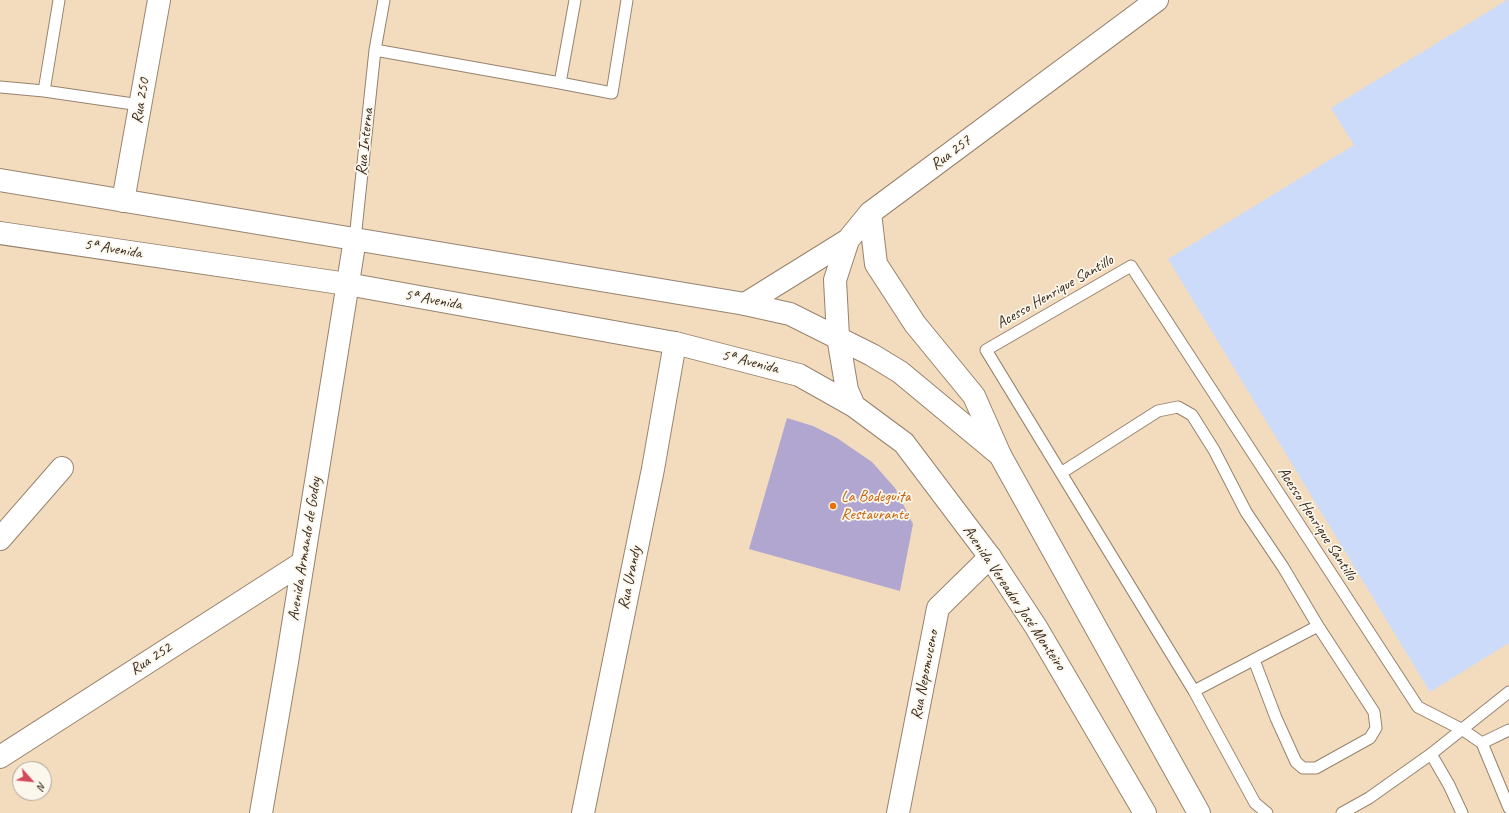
<!DOCTYPE html>
<meta charset="utf-8">
<style>
body{margin:0}
#map{position:relative;width:1509px;height:813px;overflow:hidden;background:#f3dcbe;font-family:Caveat,sans-serif}
canvas{display:block}
.north{position:absolute;left:12px;top:761px;width:40px;height:40px;box-sizing:border-box;background:#fbf7ec;border:1px solid #aea59a;border-radius:50%;rotate:117deg;font-size:11px;font-weight:700;line-height:16px;text-align:center;color:#3b2a1e}
.north::after{content:'';display:block;margin:auto;width:14px;height:18px;background:#d1495b;clip-path:polygon(50% 0,100% 100%,50% 72%,0 100%)}
</style>
<div id="map">
<canvas width="1509" height="813"></canvas>
<div class="north">N</div>
</div>
<script>
const g = document.querySelector('canvas').getContext('2d');
g.lineJoin = 'round';
function fill(path, color) { g.fillStyle = color; g.fill(path, 'evenodd'); }
const toPath = rows => new Path2D(rows.map(r => 'M' + r).join(''));
function stroke(path, color, width, dash) { g.strokeStyle = color; g.lineWidth = width; g.lineCap = dash ? 'butt' : 'round'; g.setLineDash(dash || []); g.stroke(path); }
function write(font, color, halo, rows, align = 'center') {
  g.font = font + ' Caveat,sans-serif'; g.lineWidth = 3.5; g.setLineDash([]); g.textBaseline = 'middle'; g.strokeStyle = halo; g.fillStyle = color; for (const [text, x, y, turn = 0] of rows) {
    g.save(); g.translate(x, y); g.rotate((+turn || 0) * Math.PI / 180); g.textAlign = isNaN(turn) ? turn : align; if (halo) g.strokeText(text, 0, 0); g.fillText(text, 0, 0); g.restore();
  }
}
fill(toPath([
 [1507,0,1509,0,1509,643,1430,692,1168,259,1354,145,1331,108]
]), '#ccdbf9');
fill(toPath([
 [787,418,813,426,837,438,872,462,895,488,913,524,900,591,749,549]
]), '#b0a6d0');
const lane = toPath([
 [59,0,44,91,140,105],
 [575,0,560,83,612,93,627,0],
 [375,50,560,83],
 [0,87,44,91],
 [355,239,375,50,384,0],
 [1061,473,1158,411,1178,407,1192,415,1214,450,1246,512,1283,567,1318,626,1374,712,1376,728,1370,738,1316,768,1303,768,1296,762,1276,718,1254,660],
 [1194,691,1318,626],
 [1482,743,1509,730],
 [1431,754,1449,785,1462,813],
 [1267,813,1255,803,1194,691,986,350,1131,266,1418,707,1463,730,1482,743,1509,808],
 [1342,813,1369,798,1431,754,1509,692]
]);
const street = toPath([
 [123,201,159,0],
 [870,213,876,264,915,324,974,396,1000,455],
 [745,304,848,240,870,213,1157,0],
 [838,337,835,280,848,240],
 [0,539,62,468],
 [0,757,302,563],
 [261,813,287,662,355,239],
 [583,813,653,469,675,343],
 [898,813,938,608,990,557]
]);
const primary = toPath([
 [0,180,745,304,790,314,872,355,900,372,1000,455,1199,813],
 [0,233,347,284,675,343,799,375,854,406,904,443,990,557,1036,627,1145,813],
 [838,337,847,390,854,406]
]);
stroke(lane, '#97836e', 13);
stroke(street, '#97836e', 24);
stroke(primary, '#97836e', 24);
stroke(lane, '#fff', 11);
stroke(street, '#fff', 22);
stroke(primary, '#fff', 22);
for (const [x, y, r, color] of [
 [833,506,4,"#e8710a"]
]) { const dot = new Path2D(); dot.arc(x, y, r, 0, 2 * Math.PI); g.fillStyle = color; g.fill(dot); stroke(dot, '#fbf7ec', 1.5); }
write('16px', '#3b2a1e', '#fbf7ec', [
 ["Rua 250",141,101,-80],
 ["Rua Interna",365,142,-84],
 ["Rua 257",951,153,-37],
 ["5ª Avenida",113,249,9],
 ["Acesso Henrique Santillo",1055,292,-30],
 ["5ª Avenida",433,300,10],
 ["5ª Avenida",750,362,14],
 ["Acesso Henrique Santillo",1317,524,57],
 ["Avenida Armando de Godoy",305,549,-81],
 ["Rua Urandy",630,578,-78],
 ["Avenida Vereador José Monteiro",1014,598,56],
 ["Rua 252",151,659,-33],
 ["Rua Nepomuceno",925,675,-79]
]);
write('16px', '#c56008', '#fbf7ec', [
 ["La Bodeguita",841,497],
 ["Restaurante",841,515]
], 'left');
</script>
